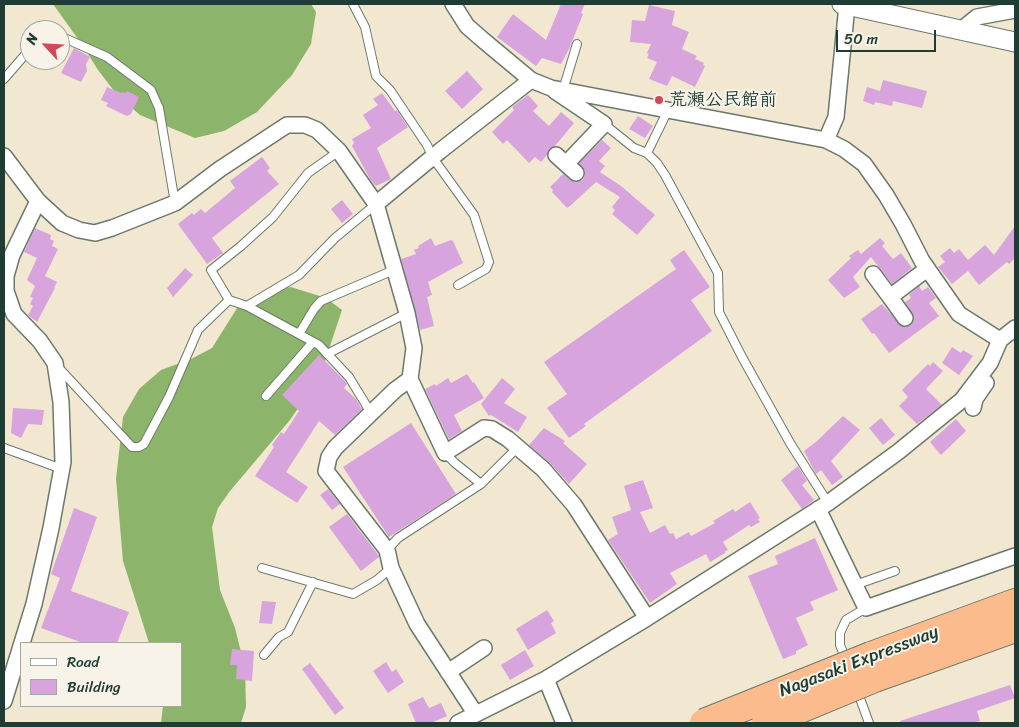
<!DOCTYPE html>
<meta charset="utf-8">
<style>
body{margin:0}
#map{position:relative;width:1019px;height:727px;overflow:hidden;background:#f2e8d1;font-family:Sriracha,sans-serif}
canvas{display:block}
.frame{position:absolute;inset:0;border:5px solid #1f3d34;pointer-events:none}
.legend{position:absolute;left:20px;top:642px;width:162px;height:65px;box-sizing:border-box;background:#f7f3e8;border:1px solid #a1aaa0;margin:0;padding:6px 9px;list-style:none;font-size:15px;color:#1f3d34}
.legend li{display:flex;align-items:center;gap:10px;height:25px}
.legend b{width:25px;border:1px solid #a1aaa0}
.north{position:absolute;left:20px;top:20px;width:50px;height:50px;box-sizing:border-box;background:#f7f3e8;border:1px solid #a1aaa0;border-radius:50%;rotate:295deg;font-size:14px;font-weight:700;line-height:20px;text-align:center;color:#1f3d34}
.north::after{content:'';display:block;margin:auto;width:18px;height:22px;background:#d1495b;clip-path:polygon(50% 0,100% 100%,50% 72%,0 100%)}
.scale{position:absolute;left:836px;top:30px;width:100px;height:22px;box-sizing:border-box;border:2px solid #1f3d34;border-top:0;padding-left:6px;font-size:15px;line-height:18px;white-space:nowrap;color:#1f3d34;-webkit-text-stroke:4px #f7f3e8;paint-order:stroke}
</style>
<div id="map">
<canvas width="1019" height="727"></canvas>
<div class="frame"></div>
<ul class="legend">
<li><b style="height:6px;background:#fff"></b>Road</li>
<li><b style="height:14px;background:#d8a4dd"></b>Building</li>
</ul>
<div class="north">N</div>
<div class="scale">50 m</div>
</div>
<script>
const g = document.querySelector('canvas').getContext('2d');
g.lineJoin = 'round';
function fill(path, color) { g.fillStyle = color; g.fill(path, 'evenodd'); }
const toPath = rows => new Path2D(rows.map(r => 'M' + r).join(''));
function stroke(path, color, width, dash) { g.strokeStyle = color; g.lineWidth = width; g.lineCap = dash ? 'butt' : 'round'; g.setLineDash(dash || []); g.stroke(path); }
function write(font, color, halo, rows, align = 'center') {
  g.font = font + ' Sriracha,"Klee One",sans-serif'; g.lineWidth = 4; g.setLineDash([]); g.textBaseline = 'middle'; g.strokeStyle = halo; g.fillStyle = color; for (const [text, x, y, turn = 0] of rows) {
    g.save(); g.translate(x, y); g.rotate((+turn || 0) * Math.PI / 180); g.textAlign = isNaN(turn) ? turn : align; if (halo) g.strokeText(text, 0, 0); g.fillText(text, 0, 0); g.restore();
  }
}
fill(toPath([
 [53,4,311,4,316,12,311,44,292,75,257,112,224,131,195,138,140,115,118,96,98,70,83,46],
 [291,287,326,298,342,310,320,376,290,420,230,491,218,508,212,527,220,590,235,628,245,668,246,707,241,723,161,723,163,706,181,706,181,643,149,643,123,561,116,479,123,417,139,389,161,370,191,359,212,348,239,305,264,291]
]), '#8cb46a');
fill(toPath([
 [561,4,585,4,581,13,583,14,569,49,561,64,542,58,536,66,497,37,513,14,546,40],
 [649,5,675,11,672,25,689,32,682,49,697,56,695,59,704,63,703,65,705,66,695,87,672,76,667,86,649,79,657,62,647,58,649,54,647,53,651,44,630,42,632,20,645,21],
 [74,48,90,57,86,64,87,71,81,82,61,73],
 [467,71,483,89,462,109,445,91],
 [883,80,927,91,922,108,893,101,892,106,875,102,874,105,863,101,867,87,880,91],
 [107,87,121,93,122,92,126,93,127,91,139,97,131,114,127,116,106,106,108,103,101,100],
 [382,93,395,111,397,110,408,127,377,148,391,179,376,186,370,179,352,146,354,143,352,139,371,128,363,115,378,105,373,99],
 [528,95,538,106,533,111,549,126,561,112,574,123,555,146,549,149,547,155,541,162,535,157,529,163,507,140,503,144,492,132,514,110,512,107],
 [638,116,653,126,645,138,629,129],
 [602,140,611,148,599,161,605,166,600,172,621,186,655,215,637,235,612,214,615,210,612,207,620,197,596,182,570,206,567,208,552,192,553,190,550,187,563,174,574,182,583,180,585,175,585,171,579,163],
 [262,157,270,168,267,171,279,184,212,238,223,253,207,264,178,224,192,213,194,215,201,209,205,213,235,188,230,181],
 [342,200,353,214,342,223,331,209],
 [1015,226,1015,258,1009,264,1007,262,979,285,968,271,952,284,938,267,945,262,940,256,950,248,954,253,959,249,968,260,985,245,994,255],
 [35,228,51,235,50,239,54,241,52,246,58,249,45,276,57,282,54,288,55,288,37,322,28,315,33,306,30,304,33,298,30,297,35,286,27,280,37,258,24,252],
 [431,238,435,246,451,240,453,241,463,263,428,282,432,295,427,297,434,326,420,330,401,259,416,254,414,250,419,248,418,246],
 [880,238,885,243,882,246,893,259,901,253,912,268,892,284,871,257,853,277,860,287,844,298,828,280,851,258,849,256,858,250,861,254],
 [684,250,710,287,691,300,712,331,584,424,586,426,569,438,547,408,567,394,544,362,676,269,670,260],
 [185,268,193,275,173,297,167,288],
 [919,286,922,291,928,287,936,298,929,303,939,316,889,353,874,333,872,334,861,319,882,304,901,326,910,326,913,322,914,317,905,302,911,298,909,295],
 [952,347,961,353,963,350,973,356,959,375,942,363],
 [319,355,344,380,347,384,344,388,356,399,362,409,335,435,319,421,286,472,308,487,297,503,255,476,274,447,272,445,281,432,284,434,299,411,282,395],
 [933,362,943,371,926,389,942,405,917,424,899,406,908,397,902,390,928,364,930,366],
 [467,374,473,383,474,382,484,398,454,415,462,431,449,439,425,389,435,384,436,386,448,378,451,383],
 [502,378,515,389,504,403,527,417,518,432,491,415,489,416,481,404],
 [13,408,44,410,42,425,28,424,21,438,11,433],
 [843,416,860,430,831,461,843,477,832,485,821,470,816,474,804,451,817,441],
 [881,418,895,435,883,445,869,428],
 [956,419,966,431,941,455,930,442],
 [411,423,456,494,389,537,343,467],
 [544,428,565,441,563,443,587,464,569,484,550,463,529,445],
 [798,466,807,481,802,485,814,500,802,509,781,480],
 [643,480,653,508,640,512,650,533,665,525,670,534,673,533,676,539,689,532,691,536,715,523,713,521,733,509,735,512,750,502,760,518,758,519,760,522,751,527,749,525,723,542,728,550,725,551,725,553,710,562,706,554,670,573,677,584,650,603,608,540,618,534,612,517,631,510,624,486],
 [328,489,340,504,332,510,320,495],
 [74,508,97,517,71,591,129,612,117,643,83,643,41,628,60,578,51,574],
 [347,514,379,556,379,557,361,571,329,527],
 [815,538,838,590,810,602,814,610,796,618,808,645,796,651,796,654,783,659,748,576,778,564,775,556],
 [262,601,276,602,272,624,259,623],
 [547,610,554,621,551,623,556,633,528,650,516,629],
 [232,649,254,651,252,681,236,679,237,665,230,665],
 [525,650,534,666,510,680,501,665],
 [386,662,392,672,396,669,404,682,388,693,373,671],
 [310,663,344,708,335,715,302,669],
 [1010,685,1015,698,977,711,980,721,973,723,900,723,900,721],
 [423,697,429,708,441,703,447,716,431,723,416,723,408,704]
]), '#d8a4dd');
const service = toPath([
 [353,4,365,27,376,76,390,90,427,145,433,158,474,215,489,262,486,269,458,285],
 [60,36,107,57,151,90,159,108,175,203],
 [4,79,30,49],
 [563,90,577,44],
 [604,124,634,148,647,153,657,163,665,175,718,273,719,312,742,357,790,443,828,503],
 [339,151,308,173,273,217,241,246,211,270,229,300,247,306,299,275,335,238,376,204],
 [647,153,668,110],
 [247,306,319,345,349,377,371,413],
 [299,334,314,309,321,301,394,270],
 [327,354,407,313],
 [57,366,132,447,139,447,144,444,169,397,198,330,229,300],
 [266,396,313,342],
 [4,448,62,469],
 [445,453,455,463,481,484],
 [387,550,398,538,481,484,518,447],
 [262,568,353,594,377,580,391,568],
 [855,585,895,571],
 [264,655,279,637,288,632,313,582],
 [846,660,840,645,840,633,846,620,866,608],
 [857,690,869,723]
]);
const minor = toPath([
 [453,4,467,26,483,40,531,80,551,88,826,140,844,149,864,164,886,195,903,224,922,261,959,314,1000,340],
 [961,30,977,17,1015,10],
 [555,91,604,124,566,164],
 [826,140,836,117,847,5],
 [556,155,576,173],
 [4,156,38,201,62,223,79,230,95,233,112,228,175,203,220,169,287,125,305,125,317,130,339,151,376,204,407,313,414,348,410,379,445,453,484,428,492,429,508,439,543,469,574,505,647,618],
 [376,204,440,151,531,80],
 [873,274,890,297,927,269],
 [890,297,905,318],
 [410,379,395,390,335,448,329,457,326,471,387,550,391,568,417,624,475,713],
 [973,408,975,399,986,383],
 [818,509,866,608,1015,556],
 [448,672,484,648],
 [546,679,564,723],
 [4,701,34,604,51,528,63,462,61,402,55,363,40,341,14,314,6,291,6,276,12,255,38,201],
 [458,723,546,679,647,618,828,503,898,452,962,400,990,363,1000,340,1015,328]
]);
const tertiary = toPath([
 [842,4,1015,42]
]);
const motorway = toPath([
 [871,656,1015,603],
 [877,677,1015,628]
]);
stroke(service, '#69796b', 10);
stroke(minor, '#69796b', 18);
stroke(tertiary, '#69796b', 21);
stroke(motorway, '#69796b', 30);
stroke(service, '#fff', 8);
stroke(minor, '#fff', 15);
stroke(tertiary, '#fff', 19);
stroke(motorway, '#fbbb8c', 28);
const motorwayBridge = toPath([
 [704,723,871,656],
 [766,723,877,677]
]);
stroke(motorwayBridge, '#69796b', 30, []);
stroke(motorwayBridge, '#fbbb8c', 28);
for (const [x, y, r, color] of [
 [659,100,5,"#d1495b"]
]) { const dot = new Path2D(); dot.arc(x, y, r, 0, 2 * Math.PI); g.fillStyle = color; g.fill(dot); stroke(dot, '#f7f3e8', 2); }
write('bold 18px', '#1f3d34', '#f7f3e8', [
 ["荒瀬公民館前",669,100]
], 'left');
write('18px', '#1f3d34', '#f7f3e8', [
 ["Nagasaki Expressway",859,662,-21]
]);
</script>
